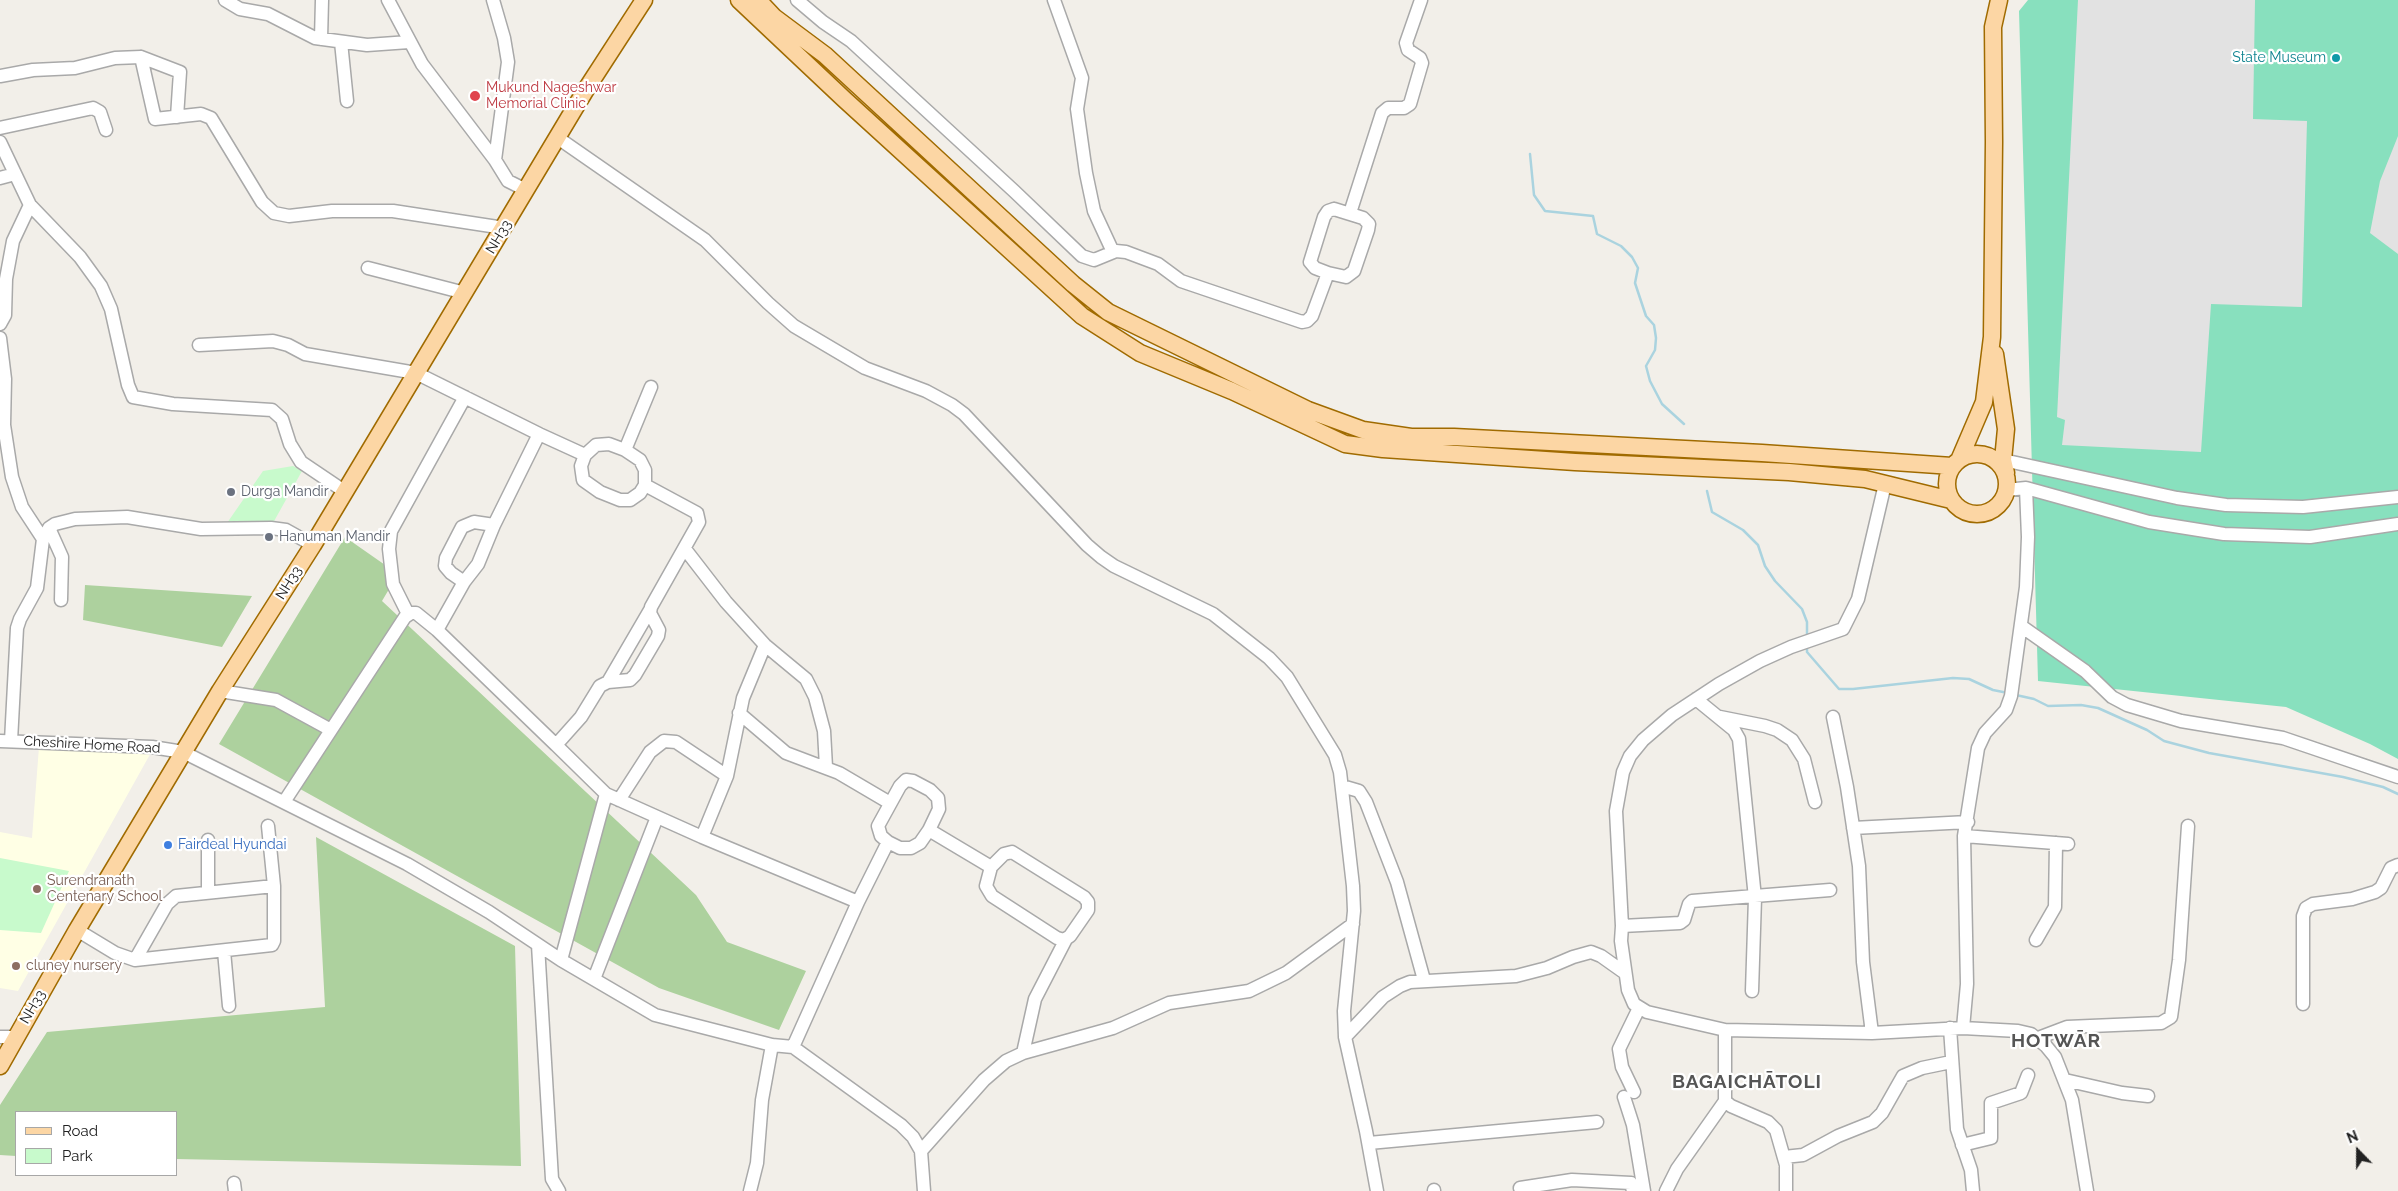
<!DOCTYPE html>
<meta charset="utf-8">
<style>
body{margin:0}
#map{position:relative;width:2398px;height:1191px;overflow:hidden;background:#f2efe9;font-family:Raleway,sans-serif}
canvas{display:block}
.legend{position:absolute;left:15px;top:1111px;width:162px;height:65px;box-sizing:border-box;background:#fff;border:1px solid #a7a7a7;margin:0;padding:6px 9px;list-style:none;font-size:15px;color:#222}
.legend li{display:flex;align-items:center;gap:10px;height:25px}
.legend b{width:25px;border:1px solid #a7a7a7}
.north{position:absolute;left:2333px;top:1126px;width:50px;height:50px;-webkit-text-stroke:4px #fff;paint-order:stroke;rotate:338deg;font-size:14px;font-weight:700;line-height:20px;text-align:center;color:#222}
.north::after{content:'';display:block;margin:auto;width:18px;height:22px;background:#222;clip-path:polygon(50% 0,100% 100%,50% 72%,0 100%)}
</style>
<div id="map">
<canvas width="2398" height="1191"></canvas>
<ul class="legend">
<li><b style="height:6px;background:#fcd6a4"></b>Road</li>
<li><b style="height:14px;background:#c8facc"></b>Park</li>
</ul>
<div class="north">N</div>
</div>
<script>
const g = document.querySelector('canvas').getContext('2d');
g.lineJoin = 'round';
function fill(path, color) { g.fillStyle = color; g.fill(path, 'evenodd'); }
const toPath = rows => new Path2D(rows.map(r => 'M' + r).join(''));
function stroke(path, color, width, dash) { g.strokeStyle = color; g.lineWidth = width; g.lineCap = dash ? 'butt' : 'round'; g.setLineDash(dash || []); g.stroke(path); }
function write(font, color, halo, rows, align = 'center') {
  g.font = font + ' Raleway,sans-serif'; g.lineWidth = 4.5; g.setLineDash([]); g.textBaseline = 'middle'; g.strokeStyle = halo; g.fillStyle = color; for (const [text, x, y, turn = 0] of rows) {
    g.save(); g.translate(x, y); g.rotate((+turn || 0) * Math.PI / 180); g.textAlign = isNaN(turn) ? turn : align; if (halo) g.strokeText(text, 0, 0); g.fillText(text, 0, 0); g.restore();
  }
}
fill(toPath([
 [39,747,153,749,18,991,0,988,0,832,32,838]
]), '#ffffe5');
fill(toPath([
 [345,537,398,574,382,601,696,895,727,942,806,971,779,1030,659,988,219,744],
 [85,585,252,596,222,647,83,620],
 [316,837,515,946,521,1166,176,1159,176,1112,16,1112,16,1156,0,1155,0,1105,47,1032,325,1007]
]), '#add19e');
fill(toPath([
 [293,466,302,471,273,523,227,523,263,471],
 [0,858,69,871,41,933,0,930]
]), '#c8facc');
fill(toPath([
 [2028,0,2398,0,2398,759,2370,744,2286,707,2038,681,2019,11]
]), '#88e0be');
fill(toPath([
 [2078,0,2255,0,2253,119,2307,121,2302,307,2211,304,2201,452,2062,445,2065,420,2057,417],
 [2398,136,2398,254,2370,233,2380,181]
]), '#e2e2e2');
stroke(toPath([
 [1530,154,1534,195,1545,211,1593,216,1597,234,1621,246,1632,257,1638,268,1635,283,1646,316,1654,325,1656,338,1655,350,1646,366,1650,381,1662,404,1684,424],
 [1707,491,1712,512,1743,530,1758,545,1765,566,1775,581,1802,609,1807,622,1807,636],
 [1807,646,1807,652,1839,689,1853,689,1953,678,1969,679,1993,690,2008,693],
 [2016,695,2034,699,2048,706,2081,705,2098,708,2147,730,2164,741,2209,753,2343,777,2383,787,2398,794]
]), '#aad3df', 2.5);
const minor = toPath([
 [225,0,240,9,268,14,315,38,367,45,409,42],
 [388,0,422,64,495,160],
 [493,0,504,38,508,62,495,160,508,181,526,190],
 [797,0,823,22,851,41,1014,191,1082,256,1094,260,1116,251,1126,252,1158,264,1181,281,1302,322,1307,321,1312,316,1328,273],
 [1054,0,1082,78,1077,109,1086,173,1094,211,1113,252],
 [321,39,322,0],
 [341,42,347,101],
 [141,57,155,119,201,114,211,118,262,202,274,213,289,216,332,211,393,211,504,228],
 [0,76,33,70,75,68,115,58,141,57,180,72,177,117],
 [0,128,93,108,100,112,106,130],
 [558,138,705,240,768,303,794,326,865,368,926,391,952,405,964,414,1087,545,1101,557,1114,566,1213,614,1269,658,1287,677,1335,755,1340,772,1353,886,1354,911,1344,1011,1345,1037,1366,1131,1377,1191],
 [0,142,30,205,80,257,101,286,111,309,128,385,133,397,173,404,272,410,282,419,290,444,301,462,344,491],
 [0,178,15,174],
 [1334,209,1363,218,1369,224,1368,230,1354,271,1346,277,1328,273,1315,268,1310,262,1324,217,1328,211,1334,209],
 [1350,213,1382,113,1388,108,1404,108,1410,104,1422,63,1420,58,1408,50,1406,43,1421,0],
 [368,268,465,293],
 [0,324,5,315,6,279,13,241,30,205],
 [0,338,5,379,4,425,12,477,22,507,43,539],
 [199,345,273,341,288,345,305,354,416,373,539,434],
 [625,450,651,387],
 [2003,460,2177,498,2226,505,2303,507,2398,497],
 [1885,484,1858,599,1843,629,1791,647,1760,661,1719,684,1672,715,1643,740,1630,756,1623,772,1616,811,1622,926,1621,941,1628,990,1634,1004,1647,1012,1725,1030,1872,1033,1963,1028,2018,1031,2031,1034,2046,1046,2055,1057,2072,1100,2087,1191],
 [2006,490,2026,488,2149,522,2224,534,2310,537,2398,524],
 [494,525,474,522,462,527,446,558,445,566,451,573,464,582,478,564,494,525,539,434,585,455],
 [49,528,62,557,61,600],
 [685,549,726,602,765,645,806,679,815,697,824,731,826,767],
 [464,582,437,630,556,745],
 [408,614,393,584,389,549,391,531,465,397],
 [2021,626,2085,671,2112,697,2127,705,2181,721,2283,738,2398,777],
 [608,682,650,610],
 [220,691,276,700,331,730],
 [1696,699,1734,730,1739,739,1755,898,1752,991],
 [739,713,786,753,839,773,890,803],
 [1720,717,1765,726,1777,730,1792,740,1804,759,1815,802],
 [1833,717,1847,787,1859,866,1863,962,1872,1033],
 [0,741,152,747,183,752,407,864,489,912,561,960,655,1015,772,1045,793,1047,901,1125,913,1137,921,1151,924,1191],
 [11,741,17,628,20,619,37,588,43,539,49,528,55,524,75,519,127,517,201,529,271,528,286,530,313,545],
 [1342,786,1359,791,1366,802,1397,882,1424,980],
 [606,794,702,837,858,902],
 [619,800,650,752,664,741,676,742,727,776],
 [284,802,405,617,411,613,416,613,437,630],
 [1853,828,1968,822],
 [1964,836,2068,844],
 [702,837,727,776,743,698,765,645],
 [888,842,881,836,878,826,900,786,906,780,913,781,930,790,938,798,939,809,929,830],
 [208,892,208,840],
 [1622,926,1680,923,1684,920,1689,904,1692,901,1830,890],
 [77,930,115,953,135,960,272,945,274,941,274,886,268,826],
 [2036,940,2055,907,2056,843],
 [538,945,552,1179,559,1191],
 [224,951,229,1006],
 [135,960,167,904,176,896,274,886],
 [561,960,606,794,556,745,581,717,600,686,608,682,630,680,635,675,658,636,659,630,650,613,651,607,699,522,697,513,645,485,640,493,630,500,620,500,600,492,583,480,581,466,585,455,596,445,609,444,625,450,640,460,645,470,645,485],
 [594,979,657,817],
 [2303,1004,2303,916,2306,908,2313,904,2352,899,2375,892,2381,888,2391,868,2398,865],
 [1950,1028,1957,1129,1971,1170,1973,1191],
 [1963,1028,1967,984,1964,836,1978,748,1985,733,2006,710,2011,696,2026,587,2028,537,2026,488],
 [1725,1030,1725,1101,1731,1106,1768,1122,1776,1130,1786,1165,1786,1191],
 [0,1037,16,1037],
 [1345,1037,1383,997,1400,986,1410,982,1516,976,1547,968,1573,957,1591,952,1601,956,1625,973],
 [2038,1038,2067,1027,2161,1023,2171,1017,2179,960,2188,826],
 [793,1047,858,902,888,842,900,848,911,848,920,843,929,830,991,867,986,886,992,896,1057,938,1064,940,1070,936,1088,910,1088,902,1084,897,1012,852,1004,854,991,867],
 [1023,1053,1035,999,1066,939],
 [2065,1080,2122,1093,2148,1096],
 [1634,1092,1622,1067,1619,1049,1639,1008],
 [1624,1097,1633,1125,1644,1191],
 [1369,1143,1597,1122],
 [1962,1145,1991,1138,1991,1103,2021,1093,2028,1075],
 [921,1151,984,1080,1006,1061,1023,1053,1113,1028,1169,1003,1249,991,1286,973,1353,924],
 [1784,1157,1803,1155,1838,1136,1873,1122,1882,1113,1903,1076,1922,1068,1951,1062],
 [234,1183,235,1191],
 [1520,1188,1572,1180,1631,1183,1633,1191],
 [1434,1190,1434,1191],
 [750,1191,757,1163,762,1100,772,1045],
 [1666,1191,1677,1169,1725,1101]
]);
const major = toPath([
 [739,0,844,99,1082,316,1140,353,1232,391,1345,444,1383,449,1575,462,1789,472,1865,479,1951,500],
 [758,0,774,17,825,55,1073,284,1108,312,1308,410,1363,430,1411,437,1454,437,1762,453,1952,466],
 [1995,354,2006,429,2003,460,2006,473],
 '1947 484a30 30 0 1 1 60 0a30 30 0 1 1-60 0Z',
 [1960,458,1984,402,1992,337,1994,142,1993,27,1999,0],
 [0,1066,77,930,220,691,313,545,585,91,644,0]
]);
stroke(minor, '#a9a9a9', 15);
stroke(major, '#a06b00', 19);
stroke(minor, '#fff', 12);
stroke(major, '#fcd6a4', 16);
for (const [x, y, r, color] of [
 [2336,58,5,"#0f9aa8"],
 [475,96,6,"#e0444e"],
 [231,492,5,"#6b7280"],
 [269,537,5,"#6b7280"],
 [168,845,5,"#3f7fe0"],
 [37,889,5,"#8d6e63"],
 [16,966,5,"#8d6e63"]
]) { const dot = new Path2D(); dot.arc(x, y, r, 0, 2 * Math.PI); g.fillStyle = color; g.fill(dot); stroke(dot, '#fff', 2); }
write('14px', '#0d838f', '#fff', [
 ["State Museum",2326,58]
], 'right');
write('14px', '#be3a42', '#fff', [
 ["Mukund Nageshwar",486,88],
 ["Memorial Clinic",486,104]
], 'left');
write('14px', '#222', '#fff', [
 ["NH33",499,237,-59],
 ["NH33",289,583,-58],
 ["Cheshire Home Road",92,745,3],
 ["NH33",33,1007,-60]
]);
write('14px', '#5b616d', '#fff', [
 ["Durga Mandir",241,492],
 ["Hanuman Mandir",279,537]
], 'left');
write('14px', '#366cbe', '#fff', [
 ["Fairdeal Hyundai",178,845]
], 'left');
write('14px', '#785e54', '#fff', [
 ["Surendranath",47,881],
 ["Centenary School",47,897],
 ["cluney nursery",26,966]
], 'left');
g.letterSpacing = '1px';
write('bold 19px', '#555', '#fff', [
 ["HOTWĀR",2056,1041],
 ["BAGAICHĀTOLI",1747,1082]
]);
g.letterSpacing = '0px';
</script>
